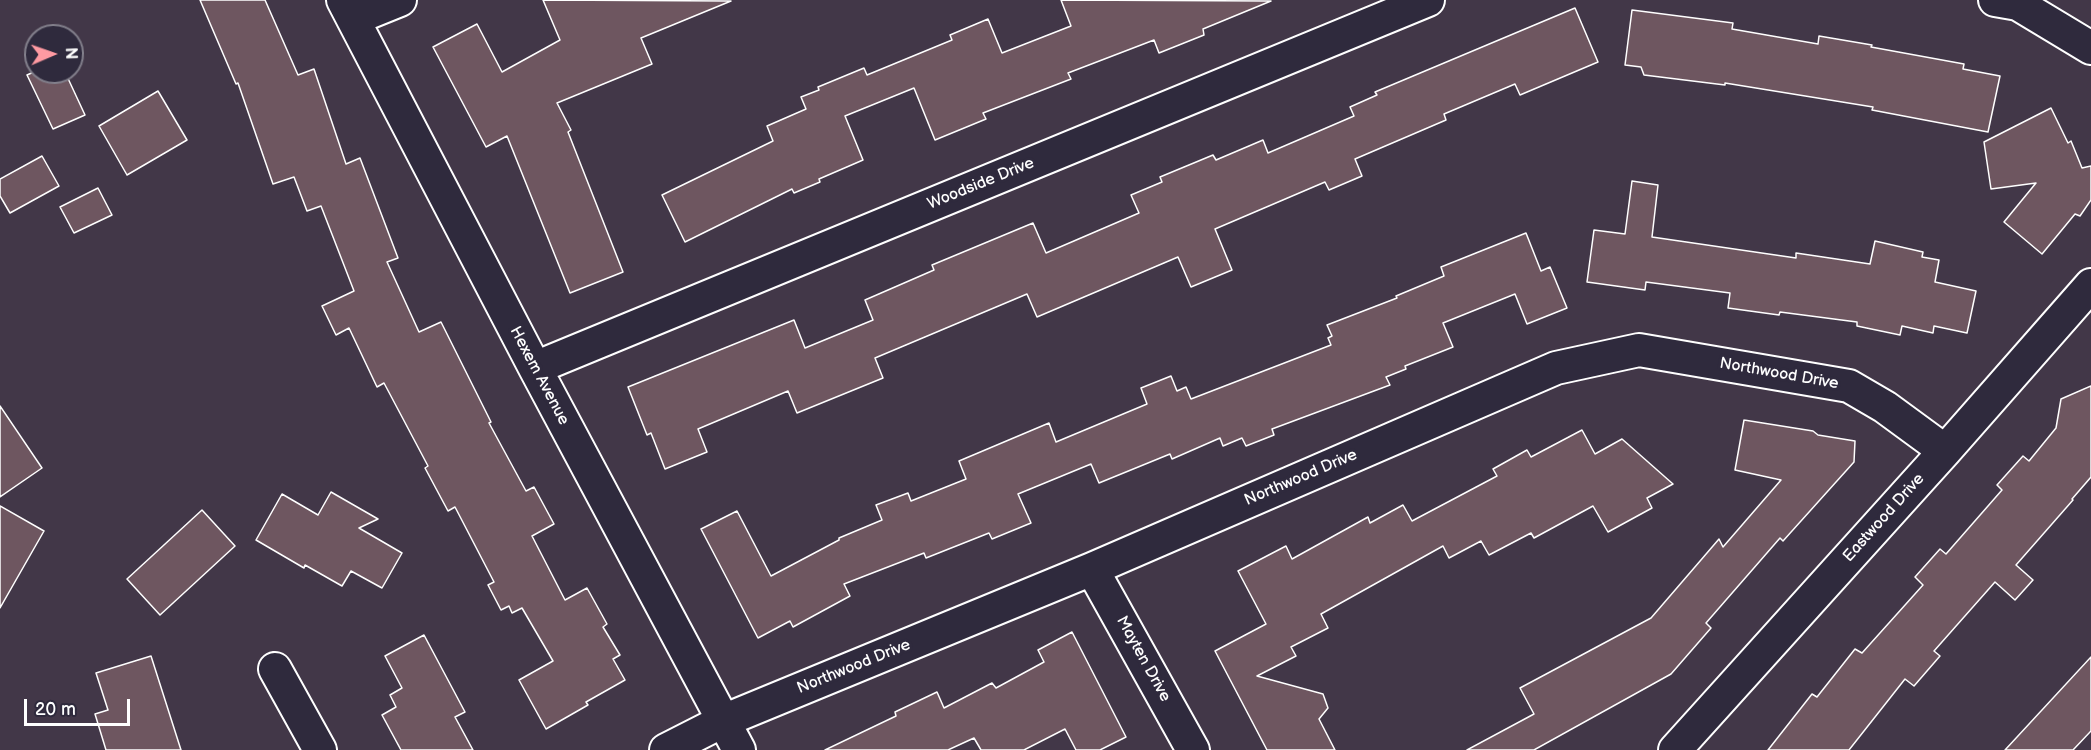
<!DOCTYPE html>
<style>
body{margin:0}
#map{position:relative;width:2091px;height:750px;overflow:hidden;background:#423748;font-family:"Balsamiq Sans",sans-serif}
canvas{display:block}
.north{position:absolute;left:24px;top:24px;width:60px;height:60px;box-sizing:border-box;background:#2f2a3d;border:2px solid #827f8b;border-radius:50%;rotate:88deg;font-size:16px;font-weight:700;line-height:24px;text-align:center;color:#fff}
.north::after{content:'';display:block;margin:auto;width:21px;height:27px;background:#ff9aa2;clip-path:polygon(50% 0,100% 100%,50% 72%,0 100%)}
.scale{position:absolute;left:24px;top:699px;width:106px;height:27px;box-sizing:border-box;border:3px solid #fff;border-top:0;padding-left:8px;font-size:18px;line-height:21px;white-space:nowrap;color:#fff;-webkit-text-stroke:4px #2f2a3d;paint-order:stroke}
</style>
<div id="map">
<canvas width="2091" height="750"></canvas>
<div class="north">N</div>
<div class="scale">20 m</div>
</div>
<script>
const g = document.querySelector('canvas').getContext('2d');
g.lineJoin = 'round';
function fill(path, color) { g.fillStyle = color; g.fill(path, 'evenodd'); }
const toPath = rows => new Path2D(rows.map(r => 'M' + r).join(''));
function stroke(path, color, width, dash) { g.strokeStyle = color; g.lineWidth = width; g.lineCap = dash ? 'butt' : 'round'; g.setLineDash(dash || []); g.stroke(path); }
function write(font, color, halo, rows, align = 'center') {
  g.font = font + ' "Balsamiq Sans",sans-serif'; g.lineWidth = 6; g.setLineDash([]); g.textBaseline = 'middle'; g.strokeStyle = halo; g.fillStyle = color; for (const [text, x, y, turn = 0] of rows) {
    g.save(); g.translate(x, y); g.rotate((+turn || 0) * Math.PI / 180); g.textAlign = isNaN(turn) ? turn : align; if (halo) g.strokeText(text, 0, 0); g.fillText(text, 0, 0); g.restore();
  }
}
const building = toPath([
 [200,0,265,0,298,75,314,69,346,164,360,158,398,258,387,262,419,332,441,322,491,422,489,423,526,491,534,487,554,524,532,536,565,600,587,588,607,624,603,627,620,655,613,659,625,680,586,702,588,705,546,729,519,680,553,661,522,608,512,613,509,606,501,610,488,585,494,582,455,507,448,511,425,468,428,466,384,383,377,387,349,328,336,335,322,306,354,291,321,206,307,211,294,177,273,184,238,83,236,84,200,0],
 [543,0,731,1,641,38,652,64,557,103,571,130,568,132,623,272,570,293,507,136,486,147,433,47,477,24,502,72,560,40,543,0],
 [1061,0,1271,1,1203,29,1204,35,1159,53,1154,40,1068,73,1071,79,983,113,986,119,935,140,914,88,845,116,863,160,819,179,820,182,794,193,792,189,685,242,662,195,773,141,767,126,806,109,801,97,819,90,818,87,864,68,867,75,952,40,950,35,988,19,1002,53,1071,26,1061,0],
 [1575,8,1598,62,1520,95,1515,84,1444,114,1446,120,1355,159,1362,176,1329,190,1325,182,1215,229,1232,270,1191,287,1178,257,1037,317,1027,294,875,358,883,378,797,413,788,391,698,429,707,452,665,469,651,433,647,435,628,387,794,320,805,348,873,320,865,300,934,270,932,265,1033,223,1046,253,1139,213,1131,195,1162,182,1160,177,1213,155,1216,160,1263,140,1268,153,1354,116,1350,107,1377,95,1375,92,1575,8],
 [1632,10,1733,23,1732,29,1818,44,1819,36,1872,45,1871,47,1964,64,1963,69,2000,76,1988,132,1872,110,1873,107,1725,83,1725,85,1644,75,1641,67,1625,65,1632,10],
 [36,71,65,72,85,115,53,129,27,75,36,71],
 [158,91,187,140,127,175,99,126,158,91],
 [2051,108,2068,143,2071,141,2082,168,2091,166,2091,200,2080,216,2075,214,2042,254,2004,222,2036,183,1991,189,1984,142,2051,108],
 [42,156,59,186,10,213,0,196,0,179,42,156],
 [1632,181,1658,185,1652,237,1796,258,1796,253,1870,264,1875,241,1923,252,1922,257,1939,260,1935,282,1976,291,1967,333,1934,326,1933,333,1902,326,1900,335,1857,326,1857,322,1780,312,1779,315,1728,308,1730,293,1646,282,1645,290,1587,282,1594,230,1625,234,1632,181],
 [98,188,112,215,74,233,60,207,98,188],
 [1526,233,1541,271,1550,267,1567,308,1527,324,1515,294,1443,323,1453,347,1405,366,1406,369,1386,377,1390,385,1272,429,1274,435,1246,446,1242,438,1223,446,1220,438,1172,459,1170,454,1099,483,1091,464,1018,494,1031,523,992,539,989,533,926,558,924,553,844,584,850,596,793,627,790,621,758,638,701,529,737,511,771,576,839,540,839,538,882,520,876,505,908,493,911,501,966,479,959,461,1049,423,1056,442,1147,404,1141,388,1171,376,1177,391,1186,387,1191,399,1331,345,1328,338,1332,336,1327,325,1397,298,1396,296,1444,276,1441,267,1526,233],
 [2091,386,2091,477,2072,499,2073,500,2016,565,2033,580,2015,600,1995,582,1934,651,1940,656,1914,686,1905,679,1849,750,1768,750,1812,694,1817,697,1855,649,1862,653,1923,585,1915,577,1940,549,1946,554,2002,490,1997,485,2023,456,2029,461,2056,428,2061,399,2091,386],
 [0,406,42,468,0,497,0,406],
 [1744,420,1813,431,1818,435,1855,441,1854,462,1783,541,1780,538,1706,623,1711,628,1671,674,1534,750,1467,750,1534,714,1520,688,1651,618,1719,539,1723,547,1781,480,1735,470,1744,420],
 [1582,430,1595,454,1622,439,1673,484,1647,498,1652,508,1608,532,1593,506,1534,538,1531,533,1489,555,1481,541,1449,558,1443,546,1321,614,1328,628,1291,647,1296,656,1257,676,1323,694,1328,708,1319,719,1335,750,1267,750,1215,651,1266,624,1238,571,1286,546,1292,559,1368,517,1370,523,1403,505,1412,521,1497,476,1493,469,1527,450,1531,457,1582,430],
 [331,492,378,519,359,528,402,553,382,588,351,571,342,586,305,565,304,568,256,540,282,494,318,515,331,492],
 [0,506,44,531,0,608,0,506],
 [202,510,235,546,160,615,127,579,202,510],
 [1072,632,1126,737,1100,750,1076,750,1065,729,1024,750,981,750,974,738,948,750,825,750,896,716,895,712,937,692,944,708,992,683,996,688,1044,662,1038,650,1072,632],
 [424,635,465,712,455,717,473,750,401,750,382,715,396,707,390,695,402,688,385,656,424,635],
 [151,656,181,750,106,750,95,714,108,710,96,673,151,656],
 [2091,657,2091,731,2073,750,2005,750,2091,657]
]);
fill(building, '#6e5660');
stroke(building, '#fff', 1.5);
const street = toPath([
 [343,0,535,368,739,750],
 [1995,0,2018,4,2091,48],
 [353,19,400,0],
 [535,368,1428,0],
 [1092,569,1193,750],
 [275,669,320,750],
 [666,750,723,721,1092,569,1556,368,1639,350,1849,386,1885,407,1945,451],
 [1675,750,1945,451,2091,285]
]);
stroke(street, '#fff', 36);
stroke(street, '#2f2a3d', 32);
write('16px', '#fff', '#2f2a3d', [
 ["Woodside Drive",981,184,-22],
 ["Northwood Drive",1779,374,10],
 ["Hexem Avenue",539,376,62],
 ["Northwood Drive",1301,478,-23],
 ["Eastwood Drive",1884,518,-48],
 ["Mayten Drive",1143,659,61],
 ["Northwood Drive",854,667,-22]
]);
</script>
